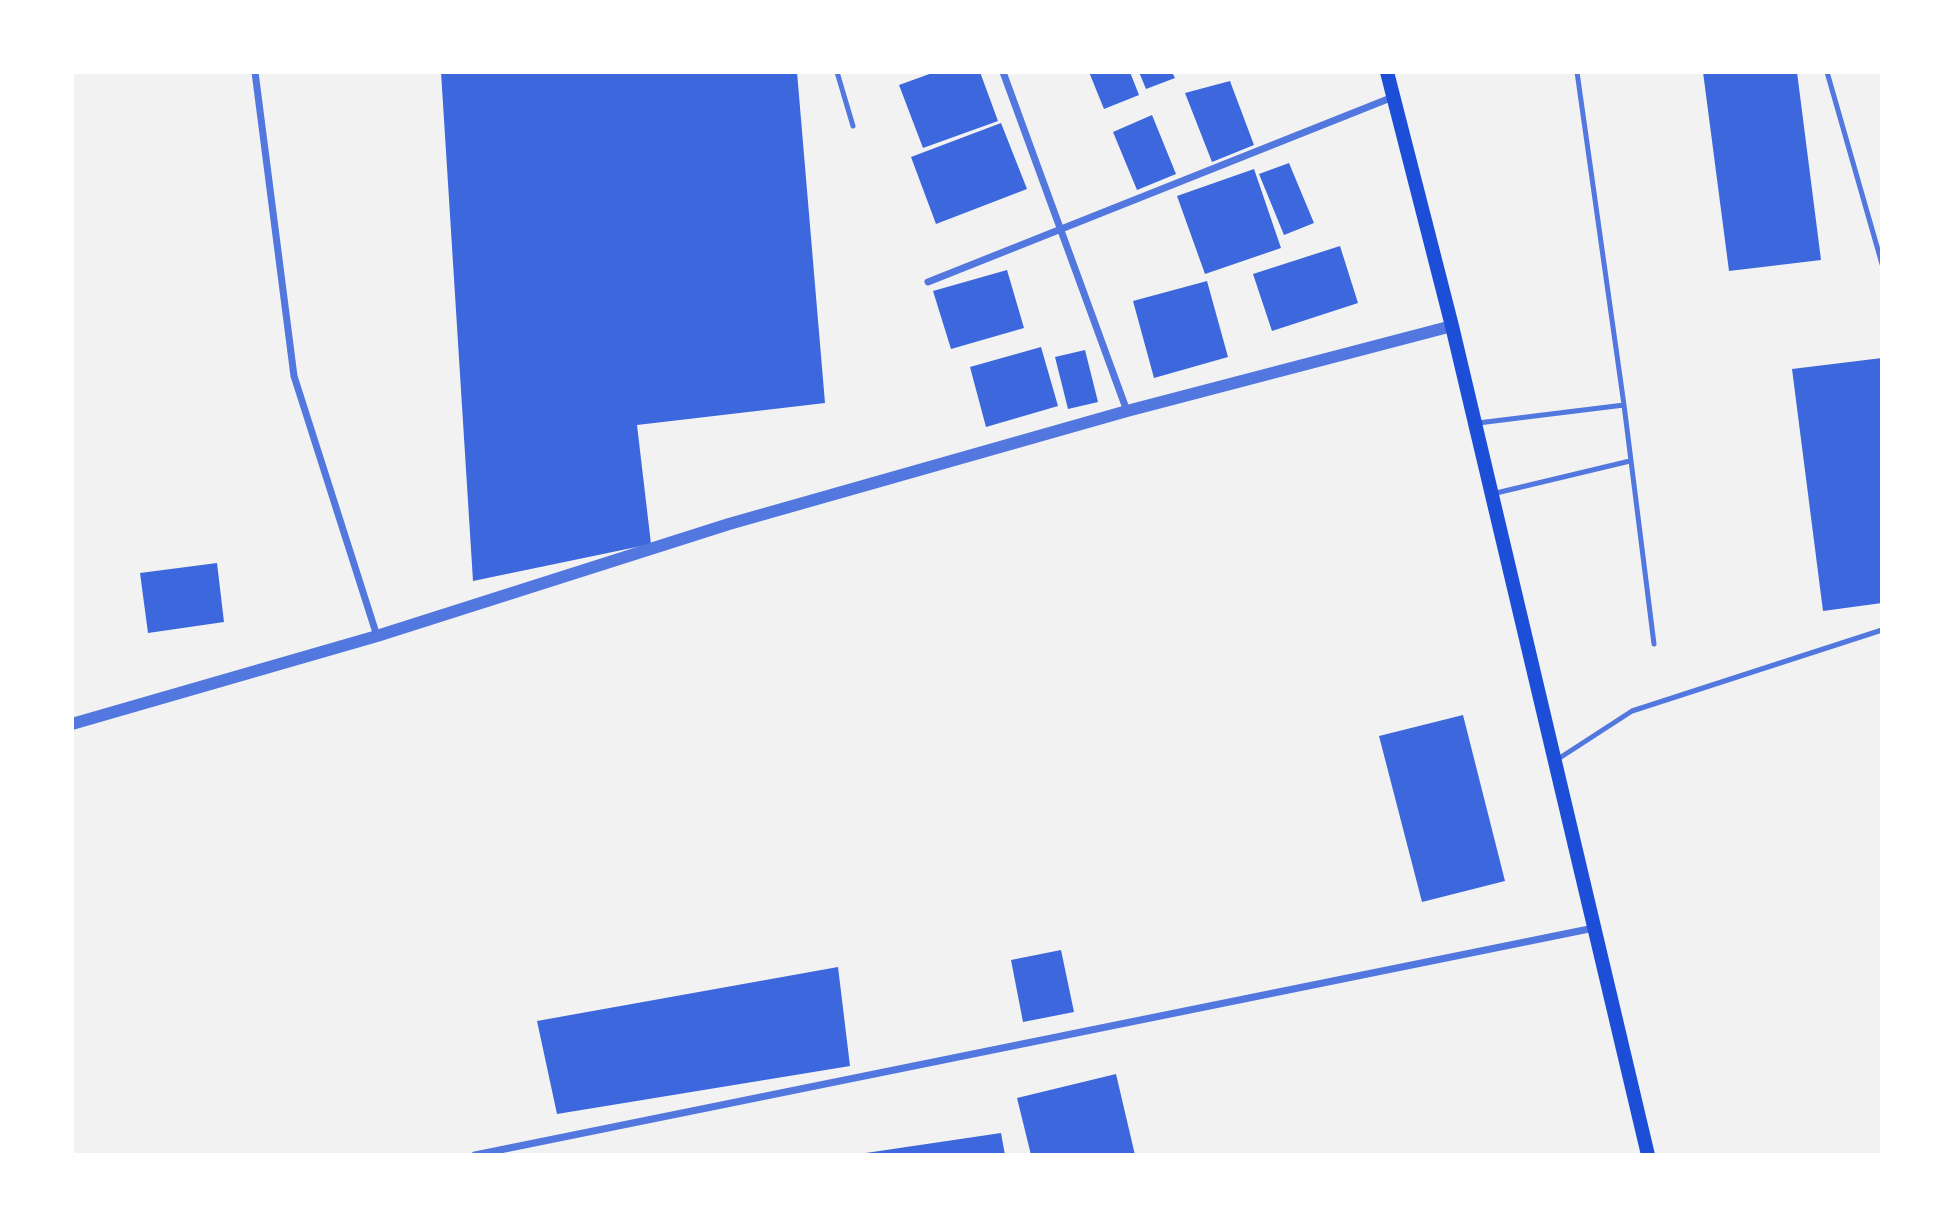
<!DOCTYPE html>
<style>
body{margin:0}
#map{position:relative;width:1954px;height:1227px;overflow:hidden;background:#f2f2f2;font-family:Helvetica,sans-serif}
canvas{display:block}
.frame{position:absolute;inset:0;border:74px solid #fff;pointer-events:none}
</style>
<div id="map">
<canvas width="1954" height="1227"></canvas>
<div class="frame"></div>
</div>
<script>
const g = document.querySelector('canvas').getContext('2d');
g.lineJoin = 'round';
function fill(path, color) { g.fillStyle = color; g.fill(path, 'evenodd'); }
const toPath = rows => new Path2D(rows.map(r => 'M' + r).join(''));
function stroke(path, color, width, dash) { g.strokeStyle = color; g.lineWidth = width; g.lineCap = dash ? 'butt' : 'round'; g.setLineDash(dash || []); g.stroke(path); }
fill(toPath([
 [441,72,797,72,825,403,637,425,651,544,473,581],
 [935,72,980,72,998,121,923,148,899,85],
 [1089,72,1130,72,1139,95,1104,109],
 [1139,72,1172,72,1175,78,1146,89],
 [1703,72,1797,72,1821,260,1729,271],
 [1230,81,1254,145,1212,162,1185,93],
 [1152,115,1176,174,1137,190,1113,132],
 [1001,123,1027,189,936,224,911,157],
 [1289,163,1314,223,1284,235,1259,174],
 [1254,169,1281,248,1205,274,1177,196],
 [1340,246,1358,303,1272,331,1253,274],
 [1007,270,1024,328,951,349,933,291],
 [1207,281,1228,357,1154,378,1133,301],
 [1041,347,1058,406,986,427,970,367],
 [1085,350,1098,402,1068,409,1055,357],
 [1882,358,1882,603,1823,611,1792,369],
 [217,563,224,622,148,633,140,573],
 [1463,715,1505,881,1422,902,1379,736],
 [1061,950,1074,1012,1023,1022,1011,960],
 [838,967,850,1066,557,1114,537,1021],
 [1116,1074,1135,1155,1031,1155,1017,1098],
 [1001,1133,1005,1155,859,1155,859,1154]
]), '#3d67dc');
stroke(toPath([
 [837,72,853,126],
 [1577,72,1624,405,1654,644],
 [1827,72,1882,264],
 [1478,423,1624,405],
 [1492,494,1630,461],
 [1558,759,1632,711,1882,630]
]), '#5277de', 5);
stroke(toPath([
 [255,72,294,376,377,636],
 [1003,72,1127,411],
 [928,282,1393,97],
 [475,1155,1594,928]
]), '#5277de', 7);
stroke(toPath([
 [72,724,377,636,729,524,1127,411,1452,326]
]), '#5277de', 12);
stroke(toPath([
 [1387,72,1452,326,1648,1155]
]), '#1d4ed8', 14);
</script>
